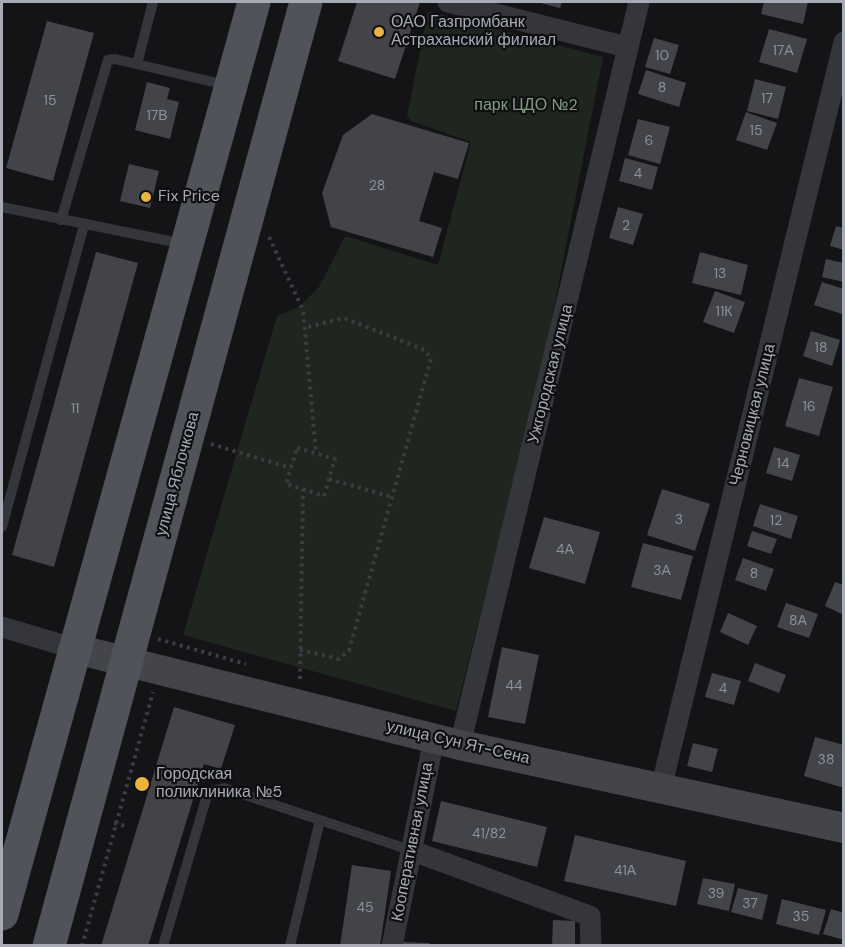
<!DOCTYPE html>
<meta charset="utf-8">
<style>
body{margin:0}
#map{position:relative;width:845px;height:947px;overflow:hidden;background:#141416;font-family:"DM Sans",sans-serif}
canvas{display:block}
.frame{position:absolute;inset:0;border:3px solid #a6abb6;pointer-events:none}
</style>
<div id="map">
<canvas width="845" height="947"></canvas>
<div class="frame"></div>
</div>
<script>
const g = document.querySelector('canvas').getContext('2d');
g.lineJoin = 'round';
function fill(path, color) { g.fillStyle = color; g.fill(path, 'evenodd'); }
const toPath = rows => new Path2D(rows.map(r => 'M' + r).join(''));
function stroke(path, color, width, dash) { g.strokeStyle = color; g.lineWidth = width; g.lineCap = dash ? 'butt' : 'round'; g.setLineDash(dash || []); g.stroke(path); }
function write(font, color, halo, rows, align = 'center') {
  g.font = font + ' "DM Sans",sans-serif'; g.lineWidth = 4.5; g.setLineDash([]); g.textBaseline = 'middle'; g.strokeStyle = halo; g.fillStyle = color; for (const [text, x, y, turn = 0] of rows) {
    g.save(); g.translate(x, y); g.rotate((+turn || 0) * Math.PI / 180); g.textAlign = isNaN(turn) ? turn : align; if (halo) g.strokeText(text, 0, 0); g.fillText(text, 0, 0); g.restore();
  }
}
fill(toPath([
 [428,11,603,57,543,363,456,711,183,635,277,316,299,307,319,287,345,236,438,265,471,142,411,121,407,116]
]), '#1f2620');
fill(toPath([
 [357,2,420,2,395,79,338,61],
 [537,2,562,2,560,8],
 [764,2,808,2,803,24,761,14],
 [47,21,94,33,53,181,6,168],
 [769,29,807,39,797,73,759,62],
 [654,38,679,45,670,74,645,67],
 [646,70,686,83,679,107,638,94],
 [755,79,786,87,778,119,747,111],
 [147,82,170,88,167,99,179,102,170,139,135,130],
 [746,112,777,123,767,150,736,140],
 [372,114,469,143,458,179,434,172,419,221,442,228,433,257,331,227,322,193,343,135],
 [638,119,670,127,660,164,628,155],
 [625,158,658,167,652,190,619,181],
 [129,164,159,171,150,208,120,201],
 [618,207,643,214,633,245,609,238],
 [836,226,844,228,844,250,830,246],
 [96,252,138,263,54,567,12,555],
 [700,252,748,265,741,295,692,283],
 [826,259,844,263,844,282,822,277],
 [822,282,844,289,842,314,814,305],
 [715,291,745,302,734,333,703,322],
 [811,331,840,340,832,366,803,356],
 [799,378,833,387,819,436,785,426],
 [774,447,800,455,792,481,766,473],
 [662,489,710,504,695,551,647,535],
 [760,504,798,516,791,539,753,526],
 [544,517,600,532,585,584,529,568],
 [752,531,777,539,771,554,747,546],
 [643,543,693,556,681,600,631,587],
 [743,558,774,569,766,591,735,580],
 [835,582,844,585,844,615,825,606],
 [786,603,818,614,809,638,777,627],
 [728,613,757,626,748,645,720,632],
 [502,647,539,655,525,724,488,717],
 [755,663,786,675,779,693,748,681],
 [712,673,741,681,734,705,705,697],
 [174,707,235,725,221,769,204,764,148,946,101,946],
 [815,737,844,745,844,788,804,776],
 [693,743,718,749,712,772,687,766],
 [441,801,547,827,537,867,432,841],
 [575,835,686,861,676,906,564,881],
 [352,865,391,871,380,946,340,946],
 [703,878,735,884,729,911,697,904],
 [738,888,768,895,762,920,731,912],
 [782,899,826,910,819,935,776,924],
 [831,909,844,913,844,940,823,934],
 [553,920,575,921,575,946,552,946],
 [403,942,430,943,430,946,403,946]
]), '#434449');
stroke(toPath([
 [269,237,303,310,316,453],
 [211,444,291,468],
 [297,448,335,459,324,496,286,484,297,448],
 [329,479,392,497],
 [158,639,246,664],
 [300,650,339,659,349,650,431,359,425,350,344,318,304,328],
 [300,679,303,489],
 [114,823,125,826],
 [82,946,153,692]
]), '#3b3d42', 4, [3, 4.5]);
stroke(toPath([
 [137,64,153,2],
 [2,207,184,244],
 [61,220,108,60,115,59,226,85],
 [2,527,84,225],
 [163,946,208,792,224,788,410,850],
 [290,946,320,820]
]), '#35363b', 10);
stroke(toPath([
 [448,2,627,47],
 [2,627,76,649],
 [460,745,639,2],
 [661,788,844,42],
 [410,850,590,916,591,946],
 [392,946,434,739]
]), '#35363b', 21);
stroke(toPath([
 [76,649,460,745,844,828]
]), '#43454b', 30);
stroke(toPath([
 [2,914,254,2],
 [49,946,306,2]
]), '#51535a', 33);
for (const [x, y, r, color] of [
 [379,32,6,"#eab438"],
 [146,197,6,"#eab438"],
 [142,784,8,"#eab438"]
]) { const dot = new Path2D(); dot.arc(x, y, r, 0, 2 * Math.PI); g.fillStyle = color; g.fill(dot); stroke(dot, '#0f0f11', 2); }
write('14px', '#8d919b', null, [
 ["17А",783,51],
 ["10",662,56],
 ["8",662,88],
 ["17",767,99],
 ["15",50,101],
 ["17В",157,116],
 ["15",756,131],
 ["6",649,141],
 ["4",638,174],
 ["28",377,186],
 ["2",626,226],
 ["13",720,274],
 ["11К",724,312],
 ["18",821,348],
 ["16",809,407],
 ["11",75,409],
 ["14",783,464],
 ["3",679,520],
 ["12",776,521],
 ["4А",565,550],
 ["3А",662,571],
 ["8",754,574],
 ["8А",798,621],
 ["44",514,686],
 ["4",723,689],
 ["38",826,760],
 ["41/82",489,834],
 ["41А",625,871],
 ["39",716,894],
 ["37",750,904],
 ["45",365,908],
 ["35",801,917]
]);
write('16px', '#a6abb6', '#0f0f11', [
 ["ОАО Газпромбанк",391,23],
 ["Астраханский филиал",391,41],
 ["Fix Price",158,197],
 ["Городская",156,775],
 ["поликлиника №5",156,793]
], 'left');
write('16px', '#7ea081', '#0f0f11', [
 ["парк ЦДО №2",526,106]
]);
write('16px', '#a6abb6', '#0f0f11', [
 ["Ужгородская улица",551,374,-76],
 ["Черновицкая улица",753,415,-76],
 ["улица Яблочкова",178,474,-75],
 ["улица Сун Ят-Сена",458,743,13],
 ["Кооперативная улица",413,842,-79]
]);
</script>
